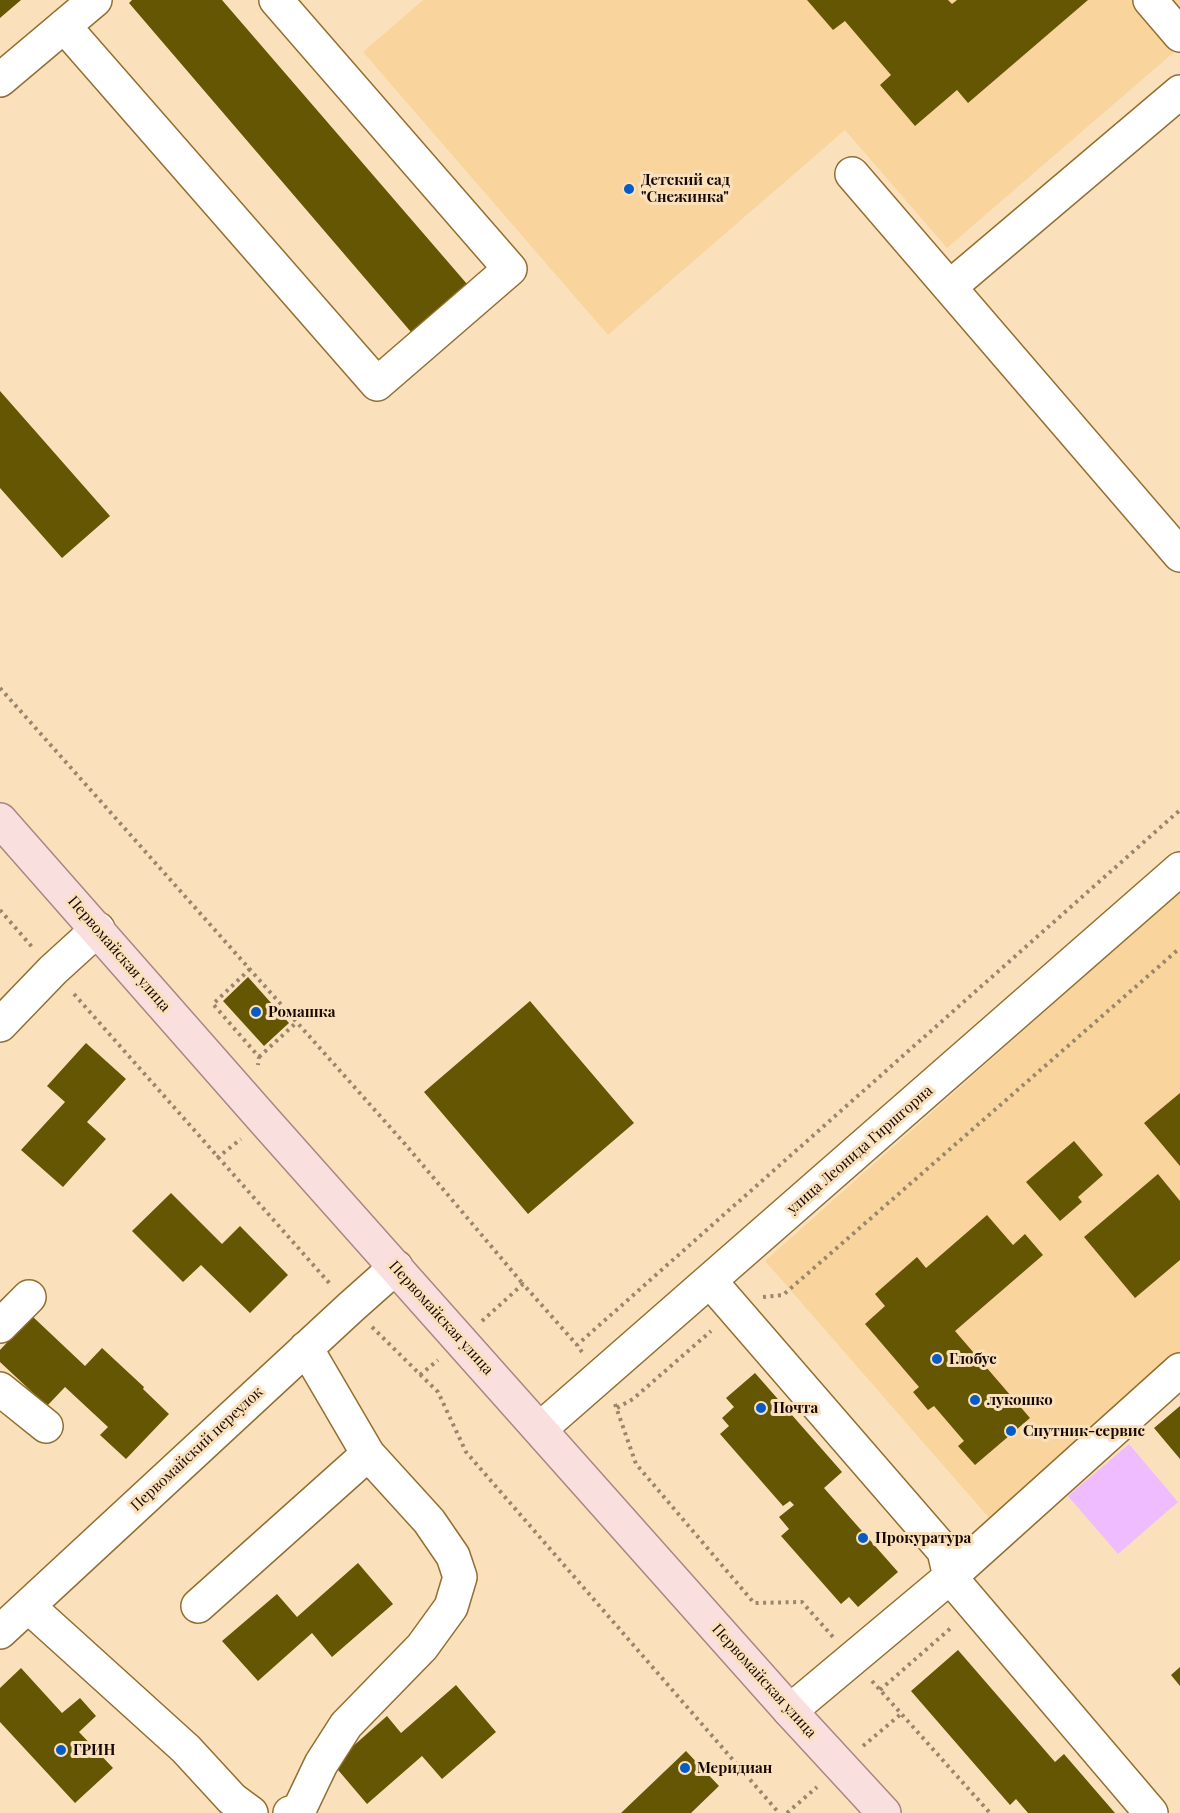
<!DOCTYPE html>
<meta charset="utf-8">
<style>
body{margin:0}
canvas{display:block;background:#fae1bc}
</style>
<canvas width="1180" height="1813"></canvas>
<script>
const g = document.querySelector('canvas').getContext('2d');
g.lineJoin = 'round';
function fill(path, color) { g.fillStyle = color; g.fill(path, 'evenodd'); }
const toPath = rows => new Path2D(rows.map(r => 'M' + r).join(''));
function stroke(path, color, width, dash) { g.strokeStyle = color; g.lineWidth = width; g.lineCap = dash ? 'butt' : 'round'; g.setLineDash(dash || []); g.stroke(path); }
function write(font, color, halo, rows, align = 'center') {
  g.font = font + ' "Playfair Display",serif'; g.lineWidth = 6; g.setLineDash([]); g.textBaseline = 'middle'; g.strokeStyle = halo; g.fillStyle = color; for (const [text, x, y, turn = 0] of rows) {
    g.save(); g.translate(x, y); g.rotate((+turn || 0) * Math.PI / 180); g.textAlign = isNaN(turn) ? turn : align; if (halo) g.strokeText(text, 0, 0); g.fillText(text, 0, 0); g.restore();
  }
}
fill(toPath([
 [423,0,1180,0,1180,47,947,248,845,130,608,335,363,52],
 [1180,891,1180,1357,990,1519,765,1261]
]), '#f9d59d');
fill(toPath([
 [1129,1444,1178,1502,1118,1554,1068,1496]
]), '#efbcff');
fill(toPath([
 [0,0,21,0,0,18],
 [132,0,222,0,467,284,411,332,129,3],
 [807,0,948,0,952,4,957,0,1088,0,968,103,957,90,915,126,880,85,891,75,845,21,833,30],
 [0,391,110,516,62,558,0,488],
 [248,977,289,1023,264,1046,223,1001],
 [530,1001,634,1123,528,1214,424,1092],
 [86,1043,126,1079,87,1122,106,1139,63,1187,21,1150,65,1102,47,1086],
 [1180,1093,1180,1166,1144,1123],
 [1074,1141,1103,1175,1078,1197,1082,1202,1060,1221,1026,1182],
 [1158,1174,1180,1201,1180,1260,1135,1298,1084,1237],
 [171,1193,222,1244,240,1226,288,1275,250,1313,201,1265,183,1282,132,1231],
 [987,1215,1013,1245,1025,1234,1043,1255,955,1331,1030,1418,975,1465,958,1446,964,1441,934,1406,928,1410,913,1392,919,1387,865,1324,885,1306,875,1294,917,1257,926,1268],
 [32,1316,85,1366,102,1348,144,1387,143,1389,169,1414,126,1459,100,1435,108,1427,65,1387,47,1406,0,1362,0,1350],
 [755,1373,842,1472,824,1488,898,1572,858,1607,849,1597,841,1604,781,1536,789,1529,779,1517,794,1505,790,1501,783,1506,720,1434,729,1426,722,1418,734,1407,726,1398],
 [1180,1406,1180,1459,1154,1428],
 [358,1563,393,1604,332,1657,312,1633,258,1681,222,1641,277,1594,297,1617],
 [958,1650,1055,1762,1064,1754,1115,1813,1028,1813,1016,1799,1010,1805,911,1691],
 [1180,1667,1180,1686,1171,1675],
 [21,1668,62,1713,80,1698,96,1716,79,1732,113,1768,75,1803,0,1722,0,1688],
 [456,1685,496,1732,442,1779,422,1756,367,1804,333,1764,387,1716,401,1733],
 [686,1751,719,1786,691,1813,621,1813]
]), '#645602');
const minor = toPath([
 [1150,0,1180,35],
 [64,26,377,384,510,269,276,0],
 [0,80,95,0],
 [852,174,1180,555],
 [951,286,1180,92],
 [0,1025,53,970,98,929],
 [710,1281,944,1551,950,1577,1151,1813],
 [0,1326,29,1297],
 [0,1389,46,1426],
 [540,1429,1180,869],
 [28,1606,186,1749,232,1799,251,1813],
 [198,1606,368,1454],
 [0,1632,351,1307,396,1267],
 [790,1711,950,1577,1180,1370],
 [290,1813,299,1810,321,1764,346,1725,422,1647,451,1607,460,1577,453,1556,429,1521,368,1454,306,1348]
]);
const major = toPath([
 [0,820,264,1120,790,1711,884,1813]
]);
stroke(minor, '#936e2f', 36);
stroke(major, '#a98683', 36);
stroke(toPath([
 [0,688,405,1144,523,1284],
 [0,910,33,948],
 [250,969,213,1004,259,1057,258,1065],
 [74,994,331,1285],
 [259,1057,297,1022],
 [217,1158,241,1139],
 [763,1297,783,1295,1180,948],
 [482,1321,523,1284,577,1345],
 [372,1327,438,1392,466,1452,779,1813],
 [582,1352,577,1345,1180,810],
 [420,1375,438,1360],
 [615,1404,636,1464,754,1603,802,1602,833,1637],
 [617,1408,633,1399,711,1331],
 [872,1681,990,1813],
 [880,1690,952,1627],
 [863,1746,901,1714],
 [787,1813,817,1787]
]), '#9a866d', 4, [3, 4.5]);
stroke(minor, '#fff', 33);
stroke(major, '#fadfdf', 33);
for (const [x, y, r, color] of [
 [629,189,6,"#055cc6"],
 [256,1012,6,"#055cc6"],
 [937,1359,6,"#055cc6"],
 [975,1400,6,"#055cc6"],
 [761,1408,6,"#055cc6"],
 [1011,1431,6,"#055cc6"],
 [863,1538,6,"#055cc6"],
 [61,1750,6,"#055cc6"],
 [685,1768,6,"#055cc6"]
]) { const dot = new Path2D(); dot.arc(x, y, r, 0, 2 * Math.PI); g.fillStyle = color; g.fill(dot); stroke(dot, '#fae1bc', 2); }
write('bold 15px', '#170900', '#fae1bc', [
 ["Детский сад",641,180],
 ["\"Снежинка\"",641,197],
 ["Ромашка",268,1012],
 ["Глобус",949,1359],
 ["лукошко",987,1400],
 ["Почта",773,1408],
 ["Спутник-сервис",1023,1431],
 ["Прокуратура",875,1538],
 ["ГРИН",73,1750],
 ["Меридиан",697,1768]
], 'left');
write('15px', '#170900', '#fae1bc', [
 ["Первомайская улица",119,954,49],
 ["улица Леонида Гиршгорна",860,1150,-41],
 ["Первомайская улица",441,1318,48],
 ["Первомайский переулок",197,1449,-43],
 ["Первомайская улица",764,1681,48]
]);
</script>
